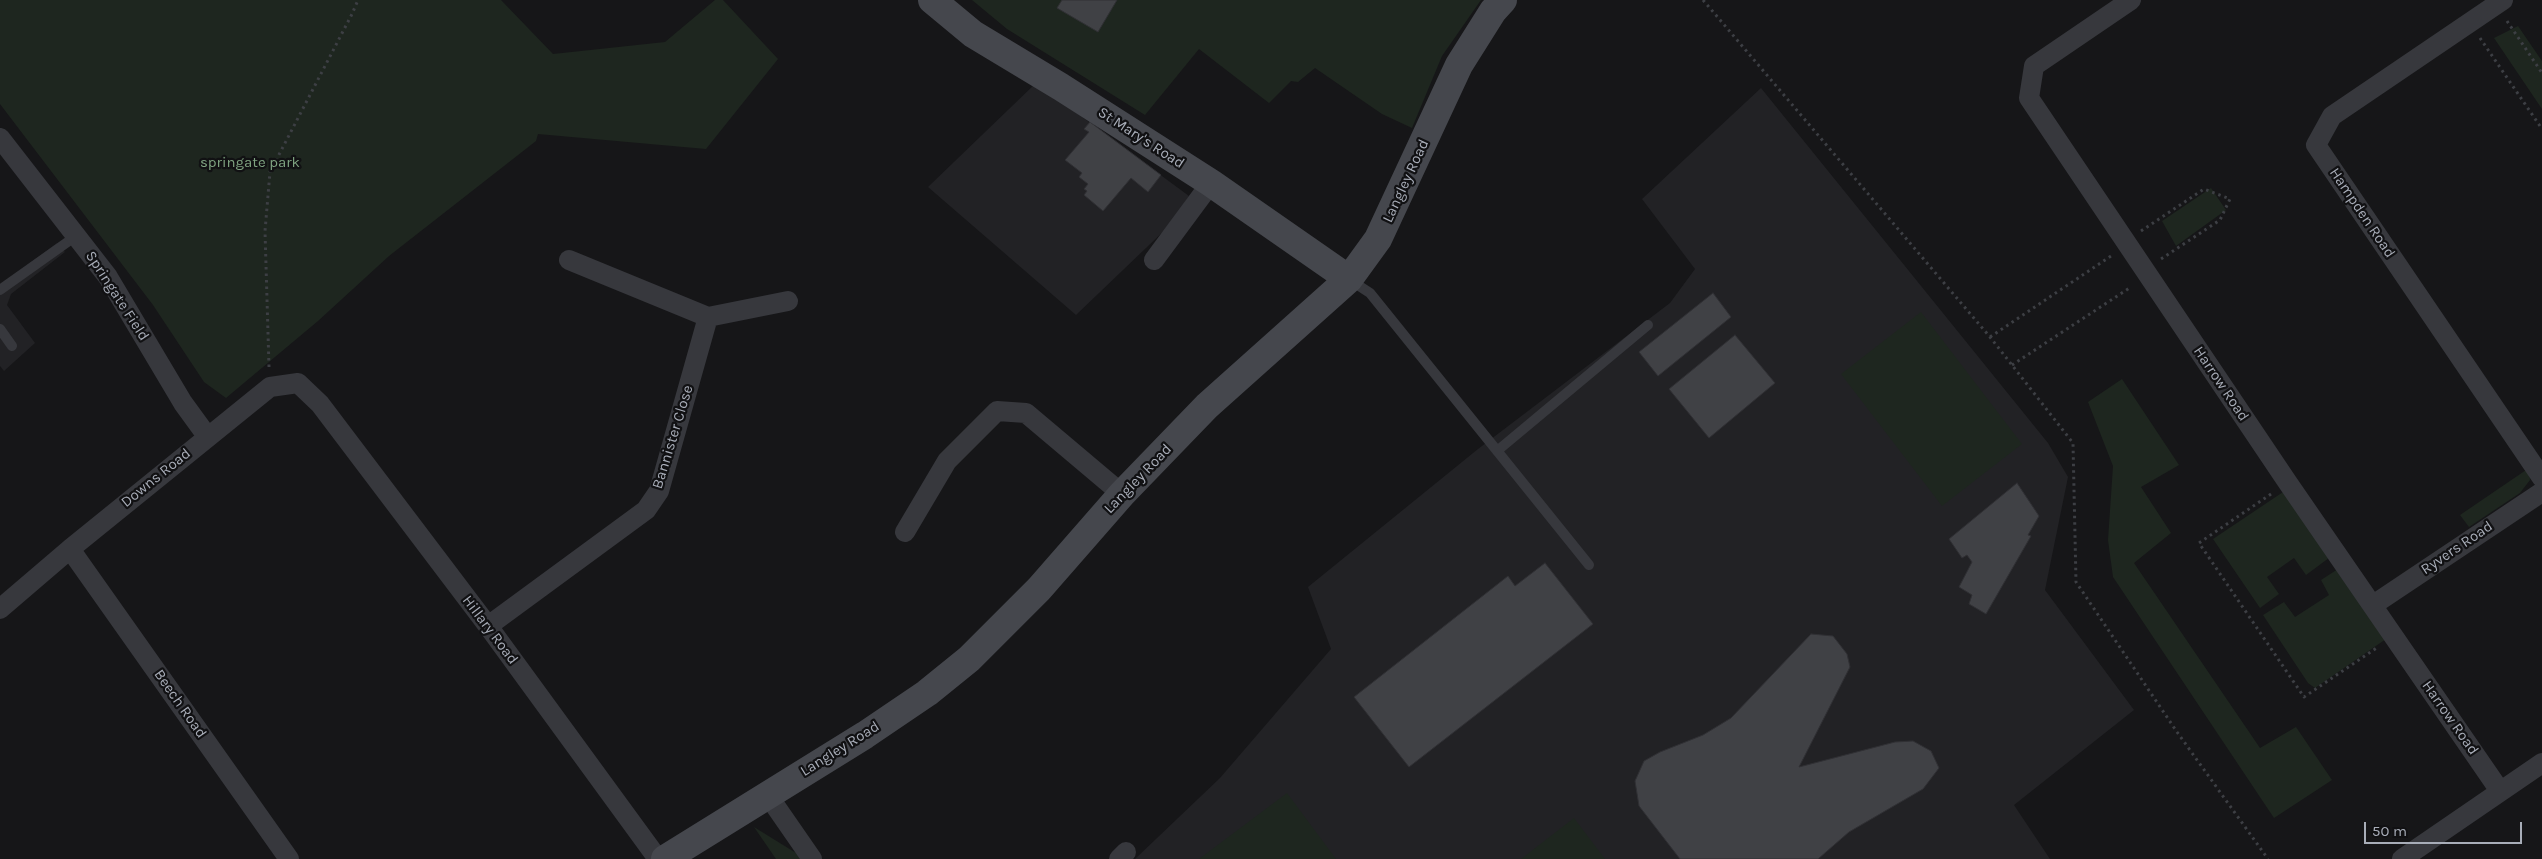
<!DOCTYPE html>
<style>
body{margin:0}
#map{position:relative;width:2542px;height:859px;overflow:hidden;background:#161618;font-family:Karla,sans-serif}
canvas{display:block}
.scale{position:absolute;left:2364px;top:822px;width:158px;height:22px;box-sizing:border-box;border:2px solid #a8adb8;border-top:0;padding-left:6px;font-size:15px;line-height:18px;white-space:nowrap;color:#a8adb8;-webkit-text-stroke:4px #111113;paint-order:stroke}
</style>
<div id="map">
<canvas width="2542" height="859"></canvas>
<div class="scale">50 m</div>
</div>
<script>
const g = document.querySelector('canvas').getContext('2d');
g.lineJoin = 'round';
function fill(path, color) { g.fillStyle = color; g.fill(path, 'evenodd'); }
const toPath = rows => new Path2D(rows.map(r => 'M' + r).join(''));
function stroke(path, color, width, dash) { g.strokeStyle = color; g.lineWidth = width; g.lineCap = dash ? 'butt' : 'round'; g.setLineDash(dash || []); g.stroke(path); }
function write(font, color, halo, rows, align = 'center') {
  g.font = font + ' Karla,sans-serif'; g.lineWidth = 4.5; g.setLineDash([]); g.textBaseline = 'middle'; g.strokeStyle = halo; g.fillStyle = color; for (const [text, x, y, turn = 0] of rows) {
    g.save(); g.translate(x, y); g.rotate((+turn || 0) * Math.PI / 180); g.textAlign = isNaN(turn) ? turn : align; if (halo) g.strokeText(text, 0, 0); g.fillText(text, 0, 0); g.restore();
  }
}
fill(toPath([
 [1036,83,1189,196,1170,225,1076,315,928,187],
 [1761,88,2048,443,2068,477,2045,590,2134,710,2014,805,2050,859,1135,859,1220,778,1331,649,1308,587,1478,449,1670,303,1695,269,1642,199],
 [57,243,65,252,11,294,7,305,35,343,4,371,0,366,0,285]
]), '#222225');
fill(toPath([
 [0,0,501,0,553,54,665,42,715,0,723,0,778,59,706,149,538,134,536,141,389,256,318,321,226,398,204,382,153,305,0,104],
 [972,0,1481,0,1442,56,1412,128,1382,114,1315,68,1298,82,1291,81,1269,103,1199,49,1145,115,1007,29],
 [2518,26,2542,61,2542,109,2494,38],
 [2211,188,2226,210,2176,246,2162,221],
 [1921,312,2022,444,1942,506,1841,374],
 [2122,379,2179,465,2141,487,2171,533,2134,563,2260,748,2296,727,2332,780,2274,818,2113,577,2108,540,2113,466,2088,402],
 [2529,468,2530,480,2520,493,2469,527,2460,515],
 [2286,490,2333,555,2306,575,2294,558,2267,577,2279,594,2260,608,2213,539],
 [2341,567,2386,639,2315,688,2308,683,2263,615,2284,602,2295,617,2329,595,2321,580],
 [1287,793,1336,859,1199,859],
 [1574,818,1605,859,1521,859],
 [754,827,796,853,800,859,776,859]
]), '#1e261f');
const building = toPath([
 [1062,0,1117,0,1098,32,1057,8,1062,0],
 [1090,122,1161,175,1148,192,1131,178,1103,211,1084,195,1087,191,1084,189,1088,184,1079,177,1082,173,1065,160,1089,132,1084,129,1090,122],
 [1713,293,1731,317,1658,376,1639,352,1713,293],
 [1735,335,1775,383,1709,438,1669,389,1735,335],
 [2017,483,2039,516,2028,535,2031,536,1986,614,1969,604,1972,595,1959,587,1972,562,1967,555,1962,558,1949,539,2017,483],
 [1545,563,1593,624,1409,767,1354,697,1508,576,1515,586,1545,563],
 [1811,634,1833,636,1847,654,1850,667,1799,767,1895,742,1913,741,1931,751,1939,768,1923,789,1849,832,1818,859,1680,859,1639,806,1635,781,1644,761,1660,752,1703,735,1731,718,1811,634]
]);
fill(building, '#404145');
stroke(building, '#303034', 1);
stroke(toPath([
 [1703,0,1990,337,2073,443,2076,582,2177,732,2268,859],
 [2507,21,2542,73],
 [2480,38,2542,129],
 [2141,231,2204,189,2230,199,2220,220,2161,259],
 [1990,337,2111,256],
 [2012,365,2131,287],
 [269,367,265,231,270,172,352,14,358,0],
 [2271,494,2199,543,2304,697,2378,647]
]), '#3d3f44', 3, [2.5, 4]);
stroke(toPath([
 [1350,280,1370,293,1589,565],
 [0,290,76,236],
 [0,329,12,346],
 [1497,451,1648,325]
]), '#37383d', 10);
stroke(toPath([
 [2131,0,2034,66,2029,98,2288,483,2500,791],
 [2503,0,2332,116,2316,145,2542,478],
 [0,138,108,277,183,403,207,436],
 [1154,260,1211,183],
 [708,317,788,301],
 [905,532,947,461,997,411,1026,413,1122,494],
 [70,549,289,859],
 [2373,605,2542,492],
 [0,609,70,549,270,387,298,383,320,404,488,626,658,859],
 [488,626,646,510,659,491,708,317,569,260],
 [767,794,812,859],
 [1119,859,1126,852],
 [2402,859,2542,763]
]), '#37383d', 20);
stroke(toPath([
 [932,0,973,34,1061,87,1211,183,1349,279],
 [665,859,865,735,927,693,969,659,1039,589,1122,494,1207,406,1349,279,1378,239,1459,65,1493,11,1503,0]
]), '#45474d', 28);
write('15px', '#a8adb8', '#111113', [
 ["St Mary's Road",1141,138,33],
 ["Langley Road",1406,181,-65],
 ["Hampden Road",2362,213,56],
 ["Springate Field",117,296,57],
 ["Harrow Road",2221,384,56],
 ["Bannister Close",673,437,-73],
 ["Downs Road",156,478,-39],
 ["Langley Road",1138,479,-46],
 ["Ryvers Road",2457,548,-34],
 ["Hillary Road",490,630,53],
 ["Beech Road",180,704,55],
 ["Harrow Road",2450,718,55],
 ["Langley Road",840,749,-32]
]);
write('15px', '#7fa381', '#111113', [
 ["springate park",250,163]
]);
</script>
